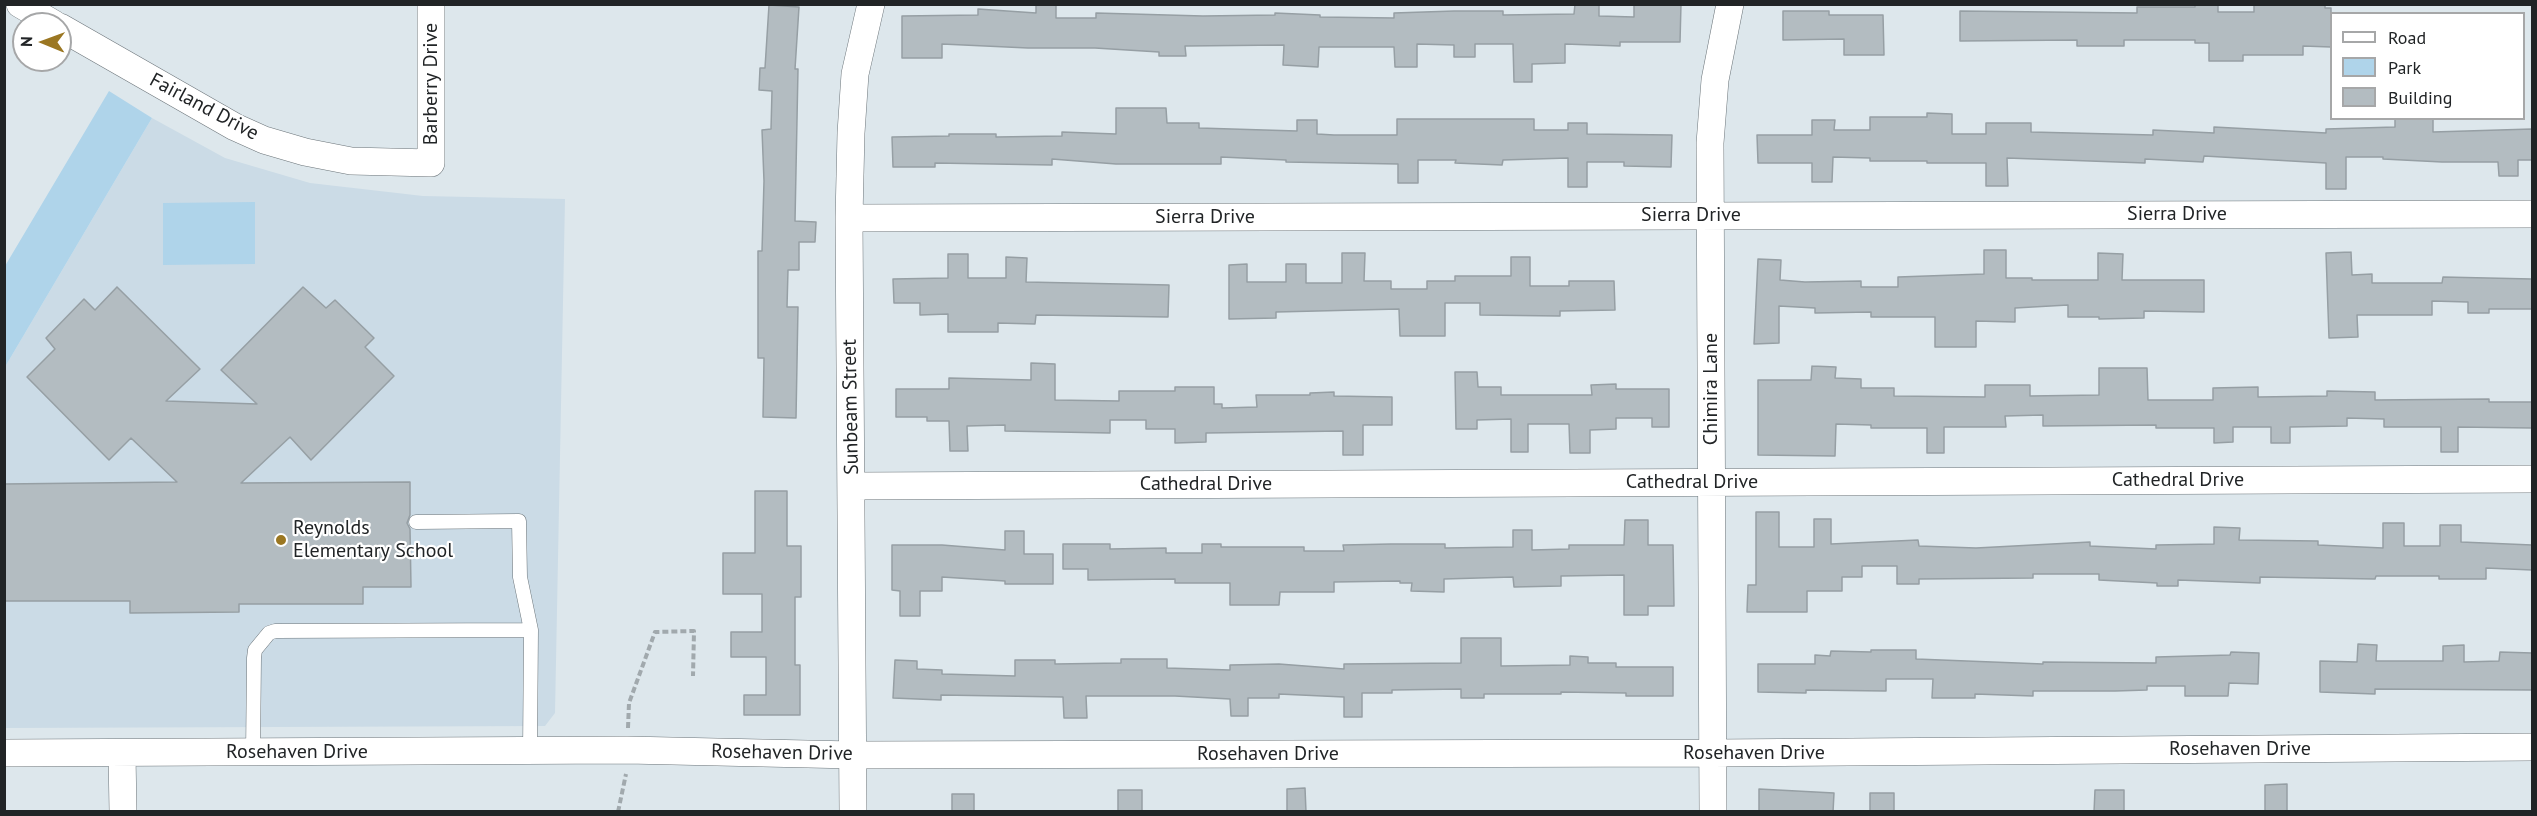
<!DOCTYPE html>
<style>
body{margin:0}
#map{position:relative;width:2537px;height:816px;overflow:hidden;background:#dde7ec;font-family:"PT Sans",sans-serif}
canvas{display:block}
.frame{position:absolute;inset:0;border:6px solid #212426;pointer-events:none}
.legend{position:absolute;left:2330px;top:12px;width:195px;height:108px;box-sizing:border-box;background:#fff;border:2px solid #a6a7a8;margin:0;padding:8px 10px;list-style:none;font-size:18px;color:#212426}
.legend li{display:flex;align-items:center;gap:12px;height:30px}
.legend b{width:30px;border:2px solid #a6a7a8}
.north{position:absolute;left:12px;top:12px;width:60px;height:60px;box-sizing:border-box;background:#fff;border:2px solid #a6a7a8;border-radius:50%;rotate:271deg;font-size:16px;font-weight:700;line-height:24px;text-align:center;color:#212426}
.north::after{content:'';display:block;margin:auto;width:21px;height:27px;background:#9b7722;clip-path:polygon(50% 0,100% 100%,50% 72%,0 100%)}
</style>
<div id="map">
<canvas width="2537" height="816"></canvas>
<div class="frame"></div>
<ul class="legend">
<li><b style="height:8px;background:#fff"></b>Road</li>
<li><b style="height:16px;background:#afd4ea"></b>Park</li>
<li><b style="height:16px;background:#b3bcc1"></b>Building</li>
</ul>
<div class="north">N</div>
</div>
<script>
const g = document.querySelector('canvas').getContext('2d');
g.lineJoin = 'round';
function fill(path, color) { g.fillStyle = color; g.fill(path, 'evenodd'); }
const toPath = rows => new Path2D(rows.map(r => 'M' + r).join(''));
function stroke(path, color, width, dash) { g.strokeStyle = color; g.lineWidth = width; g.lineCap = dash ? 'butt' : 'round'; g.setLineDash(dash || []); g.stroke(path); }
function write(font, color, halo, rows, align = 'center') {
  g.font = font + ' "PT Sans",sans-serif'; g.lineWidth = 4.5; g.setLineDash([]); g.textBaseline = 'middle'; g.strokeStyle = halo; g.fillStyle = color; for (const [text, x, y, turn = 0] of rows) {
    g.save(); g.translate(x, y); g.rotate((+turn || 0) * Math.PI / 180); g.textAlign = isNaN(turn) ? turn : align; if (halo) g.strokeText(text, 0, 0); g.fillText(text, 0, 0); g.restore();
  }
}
fill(toPath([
 [152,118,225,158,310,183,423,196,565,199,555,713,545,726,5,728,5,367]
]), '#cbdbe6');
fill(toPath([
 [109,91,152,118,5,367,5,266],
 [255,202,255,264,163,265,163,203]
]), '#afd4ea');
const building = toPath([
 [1036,4,1056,4,1056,18,1096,18,1096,13,1203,16,1275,15,1275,13,1320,15,1320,17,1394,18,1394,13,1454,11,1503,11,1503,15,1574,14,1575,4,1599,4,1599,16,1634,17,1634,4,1681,4,1680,42,1620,42,1620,46,1565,44,1565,63,1532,64,1532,82,1514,82,1513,44,1475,44,1475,57,1454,57,1454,45,1417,44,1417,67,1395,67,1394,47,1319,47,1318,67,1283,65,1284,45,1185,46,1186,56,1159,56,1159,52,1095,48,1028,48,942,44,942,58,902,58,902,16,978,15,978,9,1036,13,1036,4],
 [2195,4,2218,4,2218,12,2254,12,2254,4,2325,4,2325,8,2331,8,2331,47,2303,46,2303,55,2243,55,2243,61,2209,61,2209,43,2195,43,2195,40,2124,40,2124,46,2077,46,2077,40,1960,41,1960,11,2137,13,2137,7,2195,7,2195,4],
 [769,5,799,7,795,69,798,69,795,221,816,222,815,242,799,242,799,270,788,270,787,307,798,307,796,418,763,417,764,358,758,358,758,251,762,251,764,181,762,130,771,129,772,91,759,90,760,68,765,68,769,5],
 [1783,11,1829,11,1829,15,1883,15,1884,55,1844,55,1844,39,1783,40,1783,11],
 [1116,108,1166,108,1167,123,1199,123,1199,128,1297,131,1297,120,1317,120,1317,134,1334,135,1397,135,1397,119,1534,119,1534,130,1568,130,1568,123,1587,123,1587,134,1672,135,1671,167,1624,166,1624,162,1587,162,1587,187,1568,187,1568,158,1503,160,1502,165,1455,163,1456,160,1418,160,1418,183,1398,183,1398,164,1286,162,1286,160,1221,157,1221,164,1116,164,1052,159,1052,165,935,163,935,167,893,167,892,137,949,136,949,134,996,134,996,137,1062,136,1062,132,1116,134,1116,108],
 [1927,113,1952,114,1952,134,1986,134,1986,123,2031,123,2031,132,2153,135,2153,130,2214,133,2214,127,2326,133,2326,129,2395,127,2395,118,2433,118,2433,132,2532,129,2532,160,2518,160,2518,176,2499,176,2498,162,2442,162,2383,159,2383,157,2346,157,2346,189,2326,189,2326,163,2204,156,2203,162,2145,159,2145,163,2007,158,2008,186,1986,186,1986,163,1927,163,1927,161,1870,161,1870,158,1833,157,1832,182,1812,182,1812,163,1758,163,1757,135,1812,135,1812,120,1835,120,1834,130,1870,130,1870,117,1927,117,1927,113],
 [1984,250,2006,250,2006,278,2032,278,2032,280,2098,280,2098,253,2123,254,2122,280,2204,280,2204,312,2144,311,2144,318,2099,319,2099,317,2068,317,2068,305,2015,308,2015,322,1976,321,1976,347,1935,347,1935,317,1871,317,1871,312,1815,313,1815,308,1779,306,1779,343,1754,344,1758,259,1781,260,1780,280,1805,282,1861,281,1861,287,1898,287,1898,277,1984,274,1984,250],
 [2351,252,2352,275,2372,274,2372,283,2442,283,2443,277,2532,279,2532,309,2489,309,2489,313,2468,313,2468,302,2432,301,2432,315,2357,315,2358,337,2329,338,2326,253,2351,252],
 [1342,253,1365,253,1364,281,1391,281,1391,289,1427,289,1427,281,1455,281,1455,276,1511,276,1511,257,1530,257,1530,286,1569,286,1569,281,1614,281,1615,310,1560,311,1560,316,1480,315,1480,303,1445,303,1445,336,1400,336,1399,309,1276,312,1276,318,1229,319,1229,265,1247,264,1247,282,1286,282,1286,264,1306,264,1306,283,1342,283,1342,253],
 [948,254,968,254,968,278,1006,278,1006,257,1027,258,1026,282,1169,285,1168,317,1036,315,1035,324,998,323,998,332,948,332,948,314,920,315,920,303,894,303,893,279,948,278,948,254],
 [117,287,200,369,166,401,257,404,221,370,303,287,326,308,335,300,374,338,365,347,394,376,311,460,290,437,241,483,410,482,410,515,407,523,410,529,411,587,363,587,363,604,239,604,239,612,130,613,130,601,4,601,4,484,177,482,131,438,109,460,27,377,55,349,46,338,84,299,95,310,117,287],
 [1031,363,1055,364,1055,400,1119,401,1119,391,1175,391,1175,387,1214,387,1214,404,1222,404,1222,408,1257,407,1256,395,1310,395,1310,393,1334,392,1334,396,1392,397,1392,425,1363,425,1363,455,1343,455,1343,431,1206,433,1206,442,1175,443,1175,429,1146,429,1146,420,1110,420,1110,433,1005,431,1005,425,967,426,968,451,950,451,949,421,927,421,927,417,896,417,896,389,949,389,949,378,1031,380,1031,363],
 [1812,366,1836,367,1835,378,1861,379,1861,388,1894,388,1894,396,1985,397,1985,385,2030,385,2030,396,2099,395,2099,368,2147,368,2148,400,2213,400,2213,388,2258,387,2258,397,2327,396,2327,391,2375,392,2375,400,2489,399,2489,402,2532,402,2532,428,2458,427,2458,452,2441,452,2441,427,2384,427,2384,419,2347,418,2347,426,2290,427,2290,443,2271,443,2271,427,2233,427,2233,442,2214,443,2214,428,2156,428,2156,425,2043,426,2043,415,2005,416,2006,427,1944,427,1944,453,1927,453,1927,428,1871,428,1871,425,1836,424,1835,456,1758,455,1758,380,1811,380,1812,366],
 [1455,372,1477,372,1478,387,1501,387,1501,395,1592,395,1591,385,1616,384,1616,389,1669,389,1669,427,1652,427,1652,418,1616,418,1616,429,1590,430,1590,453,1570,453,1569,424,1528,424,1528,452,1511,452,1511,419,1477,420,1477,429,1456,429,1455,372],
 [755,491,787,491,787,546,801,546,801,597,795,597,795,665,800,665,800,715,744,715,744,695,766,695,766,657,731,657,731,632,762,632,762,594,723,594,723,553,755,553,755,491],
 [1756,512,1779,512,1779,547,1814,547,1814,519,1831,519,1831,544,1918,540,1919,546,1976,548,2090,542,2090,546,2156,549,2156,545,2214,544,2214,527,2240,528,2239,540,2318,541,2318,545,2383,548,2383,523,2404,523,2404,546,2440,546,2440,525,2461,525,2461,542,2532,545,2532,570,2486,568,2486,579,2439,579,2439,576,2376,576,2375,579,2260,577,2260,583,2178,580,2178,586,2157,586,2157,583,2099,580,2099,574,2033,574,2033,578,1919,579,1919,584,1897,584,1897,566,1862,566,1862,577,1842,577,1842,591,1807,591,1807,612,1747,612,1748,585,1756,585,1756,512],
 [1625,520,1648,520,1648,545,1673,545,1674,606,1648,606,1648,615,1624,615,1624,575,1561,576,1561,586,1514,587,1513,577,1444,579,1444,592,1411,591,1412,583,1400,583,1400,581,1334,582,1334,592,1280,592,1279,605,1230,605,1230,583,1175,583,1175,579,1088,580,1088,569,1063,569,1063,544,1110,544,1110,549,1166,548,1166,553,1202,553,1202,544,1221,544,1221,547,1304,547,1304,551,1344,551,1343,545,1391,544,1445,544,1445,548,1513,547,1513,530,1532,530,1532,550,1569,549,1569,545,1624,545,1625,520],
 [1005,531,1024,531,1024,554,1053,554,1053,584,1005,584,1005,581,942,577,942,591,920,591,920,616,900,616,900,591,892,590,892,545,942,545,1005,550,1005,531],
 [1461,638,1501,638,1501,666,1570,665,1570,656,1588,657,1588,663,1616,663,1616,667,1673,667,1673,696,1626,696,1626,693,1561,692,1561,694,1484,694,1484,698,1461,698,1461,689,1392,690,1392,693,1362,693,1362,717,1344,717,1344,697,1279,694,1279,698,1248,698,1248,716,1231,716,1230,699,1175,696,1086,696,1087,718,1064,718,1063,697,941,695,941,700,893,698,895,660,917,661,917,669,942,670,942,674,1015,676,1015,660,1055,660,1055,664,1121,663,1121,659,1167,659,1167,668,1230,670,1230,665,1279,664,1344,669,1344,664,1461,663,1461,638],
 [2358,644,2377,645,2376,661,2443,661,2443,646,2464,645,2464,662,2499,661,2500,652,2532,653,2532,690,2375,689,2375,694,2320,692,2320,661,2357,662,2358,644],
 [1871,650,1916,650,1916,659,2043,664,2043,662,2156,663,2156,657,2230,655,2231,652,2259,653,2258,684,2229,683,2228,696,2185,696,2185,686,2147,686,2147,690,2115,691,2033,691,2033,696,1975,694,1975,698,1932,698,1933,679,1886,679,1886,691,1806,690,1806,693,1758,692,1758,664,1815,664,1815,655,1830,656,1831,651,1871,652,1871,650],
 [2287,784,2287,812,2265,812,2265,785,2287,784],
 [1305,788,1306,812,1287,812,1287,789,1305,788],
 [1759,789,1834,793,1833,812,1759,812,1759,789],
 [1118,790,1142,790,1142,812,1118,812,1118,790],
 [2095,790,2124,790,2124,812,2094,812,2095,790],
 [1870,793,1894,793,1894,812,1870,812,1870,793],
 [952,794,974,794,974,812,952,812,952,794]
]);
fill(building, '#b3bcc1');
stroke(building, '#969fa4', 1.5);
const lane = toPath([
 [416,522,519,521,520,577,531,630,530,751],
 [253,753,254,658,255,650,269,633,275,631,531,630]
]);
const street = toPath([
 [20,4,54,24],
 [60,27,235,127,264,140,305,152,351,161,431,163,431,4],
 [849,218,2532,214],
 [852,486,2532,479],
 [4,753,627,750,853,755,1713,753,2532,747],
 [122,754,123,812],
 [853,812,849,218,851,133,855,74,871,4],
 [1713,812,1710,143,1715,80,1730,4]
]);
stroke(lane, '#6b7479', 15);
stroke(street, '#6b7479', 28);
stroke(toPath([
 [628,728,629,703,655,632,694,631,693,676],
 [618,812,626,774]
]), '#a1a9ad', 4, [6, 3]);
stroke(lane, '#fff', 14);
stroke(street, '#fff', 27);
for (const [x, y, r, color] of [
 [281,540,6,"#9b7722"]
]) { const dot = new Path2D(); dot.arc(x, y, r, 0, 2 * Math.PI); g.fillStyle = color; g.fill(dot); stroke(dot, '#fff', 2); }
write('20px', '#212426', '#fff', [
 ["Barberry Drive",431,84,-90],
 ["Fairland Drive",204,107,28],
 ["Sierra Drive",2177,214],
 ["Sierra Drive",1691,215],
 ["Sierra Drive",1205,217],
 ["Chimira Lane",1711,389,-90],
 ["Sunbeam Street",851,407,-91],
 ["Cathedral Drive",2178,480],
 ["Cathedral Drive",1692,482],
 ["Cathedral Drive",1206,484],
 ["Rosehaven Drive",2240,749],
 ["Rosehaven Drive",297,752],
 ["Rosehaven Drive",782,753,1],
 ["Rosehaven Drive",1754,753],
 ["Rosehaven Drive",1268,754]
]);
write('20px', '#212426', '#fff', [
 ["Reynolds",293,528],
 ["Elementary School",293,551]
], 'left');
</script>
